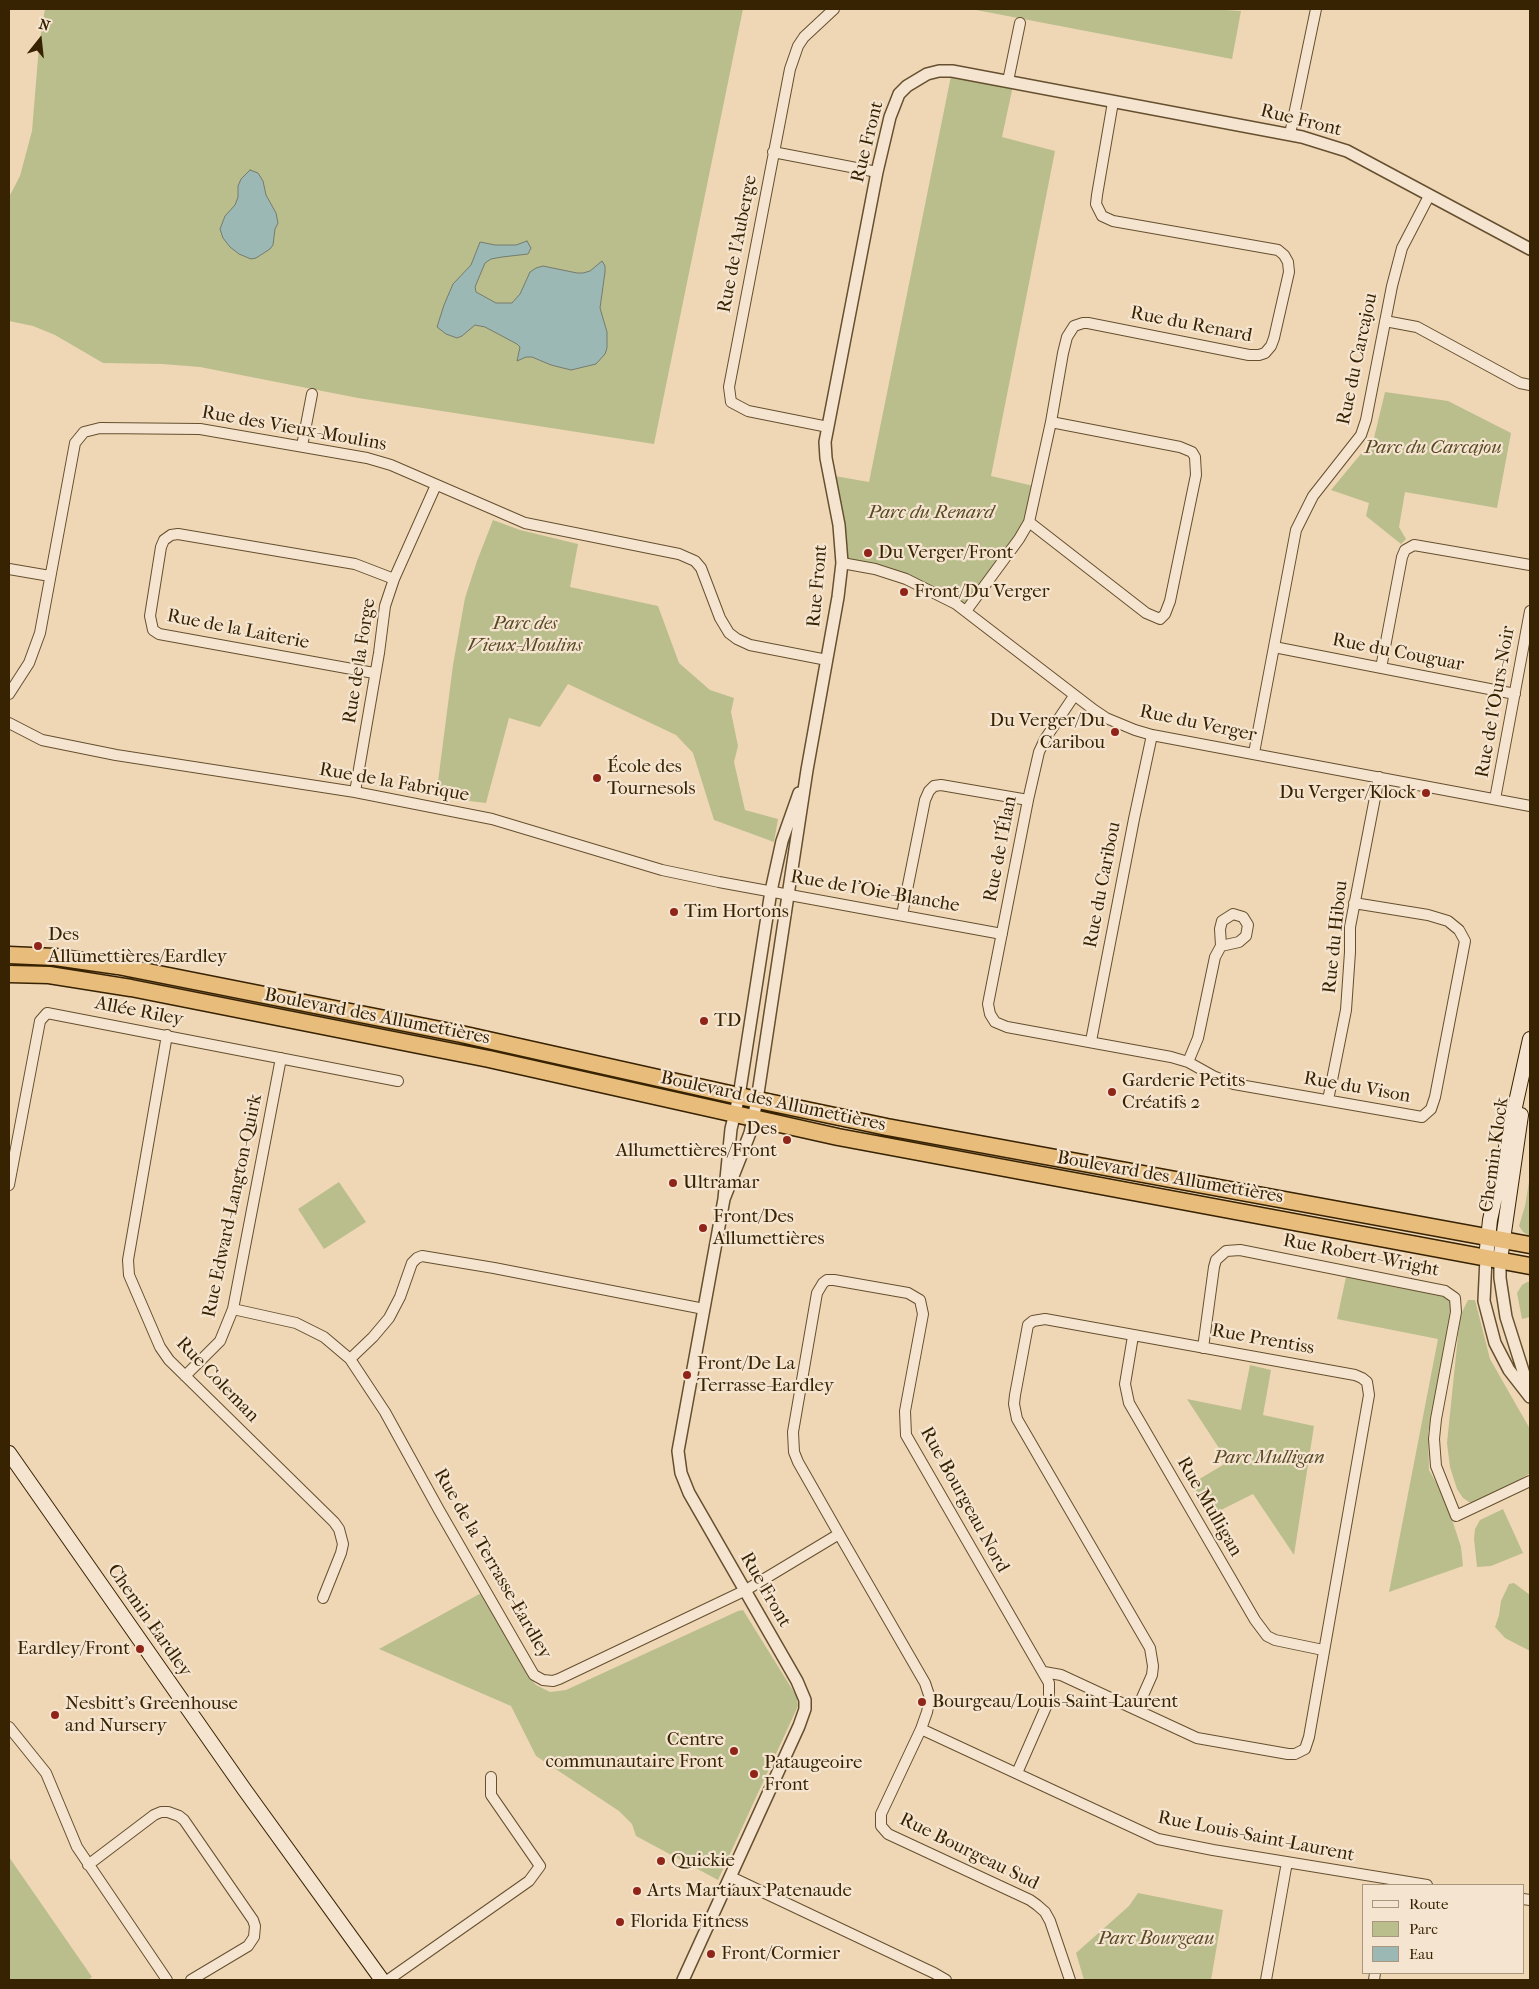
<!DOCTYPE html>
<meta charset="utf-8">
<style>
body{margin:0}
#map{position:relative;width:1539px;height:1989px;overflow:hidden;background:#efd7b6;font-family:"IM FELL French Canon",serif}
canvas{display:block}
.frame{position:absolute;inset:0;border:10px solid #372201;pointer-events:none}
.legend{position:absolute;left:1362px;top:1884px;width:162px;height:90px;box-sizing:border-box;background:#f5e5d0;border:1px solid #a9977d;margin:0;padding:6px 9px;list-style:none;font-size:15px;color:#372201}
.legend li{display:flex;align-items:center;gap:10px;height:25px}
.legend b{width:25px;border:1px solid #a9977d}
.north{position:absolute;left:15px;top:15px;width:50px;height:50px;-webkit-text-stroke:4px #f5e5d0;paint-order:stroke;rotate:16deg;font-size:14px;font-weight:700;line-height:20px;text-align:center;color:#372201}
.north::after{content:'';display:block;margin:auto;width:18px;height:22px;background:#372201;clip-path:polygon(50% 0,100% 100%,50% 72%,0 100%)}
</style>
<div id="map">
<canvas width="1539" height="1989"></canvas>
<div class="frame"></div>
<ul class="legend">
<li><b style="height:6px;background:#f5e5d0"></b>Route</li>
<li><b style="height:14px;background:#babe8d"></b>Parc</li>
<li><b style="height:14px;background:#9cb8b5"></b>Eau</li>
</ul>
<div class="north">N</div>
</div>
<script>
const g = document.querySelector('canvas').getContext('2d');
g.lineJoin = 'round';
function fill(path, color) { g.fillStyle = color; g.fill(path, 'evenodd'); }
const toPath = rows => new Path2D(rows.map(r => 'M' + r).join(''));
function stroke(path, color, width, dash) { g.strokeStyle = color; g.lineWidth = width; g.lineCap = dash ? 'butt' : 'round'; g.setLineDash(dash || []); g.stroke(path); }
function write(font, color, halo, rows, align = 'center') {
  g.font = font + ' "IM FELL French Canon",serif'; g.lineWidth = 4.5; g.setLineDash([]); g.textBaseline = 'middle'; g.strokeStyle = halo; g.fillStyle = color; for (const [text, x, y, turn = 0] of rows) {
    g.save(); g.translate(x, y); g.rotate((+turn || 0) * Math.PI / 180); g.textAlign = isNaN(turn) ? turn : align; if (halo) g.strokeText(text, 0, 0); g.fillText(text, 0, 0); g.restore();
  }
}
fill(toPath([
 [45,9,743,9,654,444,358,398,200,367,162,364,103,363,55,335,33,326,9,321,9,197,20,176,32,131,39,46],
 [971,9,1208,9,1241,11,1232,59],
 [952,71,1014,81,1002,137,1055,151,991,476,1038,487,1033,510,966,611,924,587,842,563,829,475,869,482],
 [1385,392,1448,401,1511,433,1497,508,1405,492,1399,527,1406,539,1401,544,1366,516,1369,503,1331,490,1374,438],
 [493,520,520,530,578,544,570,587,658,606,679,663,710,690,734,698,731,712,738,746,734,762,745,810,778,819,774,842,714,820,693,753,676,735,568,684,540,727,509,718,486,803,436,797,453,665,465,598,477,561],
 [339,1182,366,1222,324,1249,298,1209],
 [1529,1182,1530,1184,1530,1236,1523,1232,1519,1226,1525,1206],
 [1346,1277,1439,1293,1450,1300,1451,1313,1428,1433,1429,1470,1445,1498,1461,1547,1463,1566,1389,1592,1438,1339,1337,1319],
 [1527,1282,1530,1282,1530,1317,1522,1319,1517,1293,1522,1285],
 [1468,1300,1475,1300,1490,1359,1530,1429,1530,1473,1484,1502,1477,1504,1469,1502,1463,1498,1457,1489,1450,1467,1447,1443,1460,1316],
 [1250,1365,1271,1370,1263,1415,1314,1426,1294,1555,1253,1494,1211,1515,1191,1484,1228,1462,1187,1399,1241,1410],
 [1503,1509,1523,1553,1491,1566,1477,1567,1474,1539,1475,1529,1480,1520],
 [1514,1583,1530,1595,1530,1651,1505,1638,1495,1627,1499,1615,1501,1601,1509,1584],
 [483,1592,531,1679,536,1685,550,1692,566,1690,738,1611,743,1610,797,1697,798,1706,718,1880,636,1836,632,1824,619,1811,536,1756,511,1706,379,1649],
 [9,1857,92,1977,88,1980,9,1980],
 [1138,1893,1223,1910,1211,1980,1084,1980,1076,1953,1129,1906]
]), '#babe8d');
const water = toPath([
 [250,170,258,173,263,181,266,195,276,213,278,223,275,229,273,245,270,249,256,258,251,259,239,254,230,247,223,238,220,229,225,216,235,205,238,197,238,186,241,179,250,170],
 [527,241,531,248,528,254,502,257,491,259,485,263,475,287,476,292,496,303,512,303,520,294,530,272,536,268,543,266,577,273,583,273,590,271,602,261,605,266,605,272,600,308,607,332,607,348,605,354,596,364,571,370,551,365,532,357,526,357,517,361,520,347,517,344,485,327,475,325,462,336,457,338,446,334,437,327,444,305,453,284,471,265,480,242,495,245,516,245,527,241]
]);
fill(water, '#9cb8b5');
stroke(water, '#747c6d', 1);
const minor = toPath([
 [1008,81,1020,23],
 [1290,134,1316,9],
 [773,152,877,172],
 [1385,321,1417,327,1520,383,1530,385],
 [828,427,748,411,731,402,729,387,790,69,798,46,804,37,834,9],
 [302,446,312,394],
 [1029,522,1146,613,1160,619,1165,614,1170,601,1196,475,1195,457,1192,452,1180,447,1051,422],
 [842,563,875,569,906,579,956,604,1094,710,1106,718,1135,730,1152,735,1530,806],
 [9,569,50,576],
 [966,611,1019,539,1029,522,1051,422,1063,353,1067,337,1074,326,1083,323,1088,323,1249,355,1259,355,1265,353,1271,346,1274,338,1289,272,1288,262,1284,255,1278,250,1113,221,1102,216,1096,204,1097,195,1113,102],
 [1274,647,1515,694],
 [1381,668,1402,557,1405,550,1414,545,1530,565],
 [374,673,159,634,153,630,150,616,161,547,164,540,171,535,178,534,355,564,394,579],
 [9,694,29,663,40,633,75,443,84,432,100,428,200,429,367,458,391,465,525,523,679,554,695,561,701,568,720,618,729,633,737,639,750,645,827,660],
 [1074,696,1045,739,1039,752,1028,800,988,1004,990,1014,995,1022,1007,1027,1171,1057,1188,1062,1215,1077,1234,1084,1422,1117,1431,1109,1435,1097,1465,941,1459,930,1448,921,1428,915,1354,903],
 [9,723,42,740,116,755,355,792,492,819,662,870,719,882,1002,934],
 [1254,753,1296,530,1313,496,1361,435,1366,420,1392,286,1402,248,1429,196],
 [355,792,379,653,385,606,394,579,436,485],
 [1495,799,1530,611],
 [902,915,925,800,929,791,934,786,941,785,1028,800],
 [167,1035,128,1260,129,1275,160,1347,169,1360,334,1522,339,1529,343,1544,341,1553,323,1598],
 [1091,1041,1134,819,1152,735],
 [1188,1062,1198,1038,1215,957,1221,946,1239,942,1246,936,1248,925,1243,917,1233,914,1222,921,1220,929,1221,946],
 [1328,1100,1346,1010,1350,952,1350,927,1379,777],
 [9,1185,40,1021,47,1013,398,1081],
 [233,1309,296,1323,324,1337,350,1359],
 [704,1309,494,1268,422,1256,417,1258,412,1263,400,1297,389,1318,373,1337,350,1359,385,1412,439,1510,531,1670,534,1675,543,1680,553,1681,559,1679,746,1590,839,1534],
 [1133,1336,1125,1384,1129,1403,1255,1620,1267,1636,1275,1640,1323,1650],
 [1203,1348,1214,1267,1216,1260,1226,1251,1240,1250,1445,1291,1455,1298,1456,1312,1436,1419,1434,1439,1436,1466,1456,1516,1530,1481],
 [185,1376,220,1341,233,1309,281,1058],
 [1044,1672,1061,1675,1197,1738,1288,1754,1295,1754,1305,1749,1309,1737,1369,1395,1367,1382,1362,1378,1355,1375,1045,1319,1033,1321,1028,1325,1015,1395,1014,1404,1017,1419,1150,1648,1153,1666,1152,1675,1137,1709],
 [9,1727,46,1773,77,1847,167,1980],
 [921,1729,1158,1839,1213,1850,1427,1885],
 [1017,1773,1049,1700,1049,1683,906,1435,905,1411,923,1314,920,1300,908,1293,834,1280,827,1280,823,1283,817,1293,793,1432,794,1452,798,1462,839,1534,925,1683,930,1698,927,1712,921,1729,881,1814,881,1826,888,1834,1030,1900,1037,1905,1045,1912,1050,1921,1070,1980],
 [88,1865,154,1815,161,1812,168,1812,179,1816,184,1820,253,1920,255,1926,254,1937,248,1946,191,1980],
 [731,1877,934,1973,946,1980],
 [1523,1899,1530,1900],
 [388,1980,529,1881,540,1866,491,1795,491,1777],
 [1266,1980,1287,1862],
 [1374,1980,1375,1973]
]);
const tertiary = toPath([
 [724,1199,750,1133,757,1100,807,770,838,597,842,563,839,525,826,458,825,442,877,172,890,117,899,94,907,86,927,74,939,71,952,71,1302,137,1347,151,1530,249],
 [1486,1258,1484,1301,1495,1343,1509,1370,1530,1397],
 [1500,1260,1500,1278,1506,1317,1530,1393],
 [683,1980,799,1726,805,1709,805,1700,797,1681,689,1493,681,1473,678,1451,724,1199,731,1129,739,1096,771,891,782,841,799,793]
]);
const secondary = toPath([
 [1486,1258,1490,1220,1530,1039],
 [1500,1260,1521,1115],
 [9,1453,244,1789,382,1980]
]);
const trunk = toPath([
 [9,955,55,957,118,966,461,1034,739,1096,887,1127,1530,1245],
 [9,974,49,975,131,988,489,1059,838,1137,1530,1266]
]);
stroke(minor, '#654f2e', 12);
stroke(tertiary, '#654f2e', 14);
stroke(secondary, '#372201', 16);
stroke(trunk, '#372201', 19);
stroke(minor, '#f5e5d0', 10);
stroke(tertiary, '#f5e5d0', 11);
stroke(secondary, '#f5e5d0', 14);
stroke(trunk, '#e8bc7b', 16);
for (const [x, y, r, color] of [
 [868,553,5,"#8f2418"],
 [904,592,5,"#8f2418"],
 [1115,732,5,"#8f2418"],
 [597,778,5,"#8f2418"],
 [1426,793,5,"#8f2418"],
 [674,912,5,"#8f2418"],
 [38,946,5,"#8f2418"],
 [704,1021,5,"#8f2418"],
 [1112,1092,5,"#8f2418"],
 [787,1140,5,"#8f2418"],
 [673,1183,5,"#8f2418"],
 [703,1228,5,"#8f2418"],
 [687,1375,5,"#8f2418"],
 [140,1649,5,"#8f2418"],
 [922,1702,5,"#8f2418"],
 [55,1715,5,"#8f2418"],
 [734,1751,5,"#8f2418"],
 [754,1774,5,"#8f2418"],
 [661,1861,5,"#8f2418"],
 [637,1891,5,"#8f2418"],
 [620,1922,5,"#8f2418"],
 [711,1954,5,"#8f2418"]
]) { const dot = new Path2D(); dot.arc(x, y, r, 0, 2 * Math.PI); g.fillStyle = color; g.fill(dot); stroke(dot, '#f5e5d0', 2); }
write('19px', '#372201', '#f5e5d0', [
 ["Rue Front",1301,121,14],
 ["Rue Front",868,142,-76],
 ["Rue de l'Auberge",738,244,-79],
 ["Rue du Renard",1191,325,11],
 ["Rue du Carcajou",1358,359,-78],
 ["Rue des Vieux-Moulins",294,429,10],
 ["Rue Front",818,586,-85],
 ["Rue de la Laiterie",238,630,11],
 ["Rue du Couguar",1398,653,11],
 ["Rue de la Forge",360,661,-81],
 ["Rue de l'Ours-Noir",1496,702,-80],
 ["Rue du Verger",1198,724,12],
 ["Rue de la Fabrique",394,783,10],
 ["Rue de l'Élan",1001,849,-79],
 ["Rue du Caribou",1103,885,-79],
 ["Rue de l'Oie-Blanche",875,892,10],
 ["Rue du Hibou",1336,937,-84],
 ["Allée Riley",139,1012,11],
 ["Boulevard des Allumettières",377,1017,11],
 ["Rue du Vison",1357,1088,10],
 ["Boulevard des Allumettières",773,1102,12],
 ["Chemin Klock",1495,1155,-82],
 ["Boulevard des Allumettières",1170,1178,10],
 ["Rue Edward-Langton-Quirk",233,1206,-78],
 ["Rue Robert-Wright",1361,1256,11],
 ["Rue Prentiss",1263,1340,10],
 ["Rue Coleman",217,1380,46],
 ["Rue Bourgeau Nord",964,1500,61],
 ["Rue Mulligan",1209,1507,60],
 ["Rue de la Terrasse-Eardley",492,1564,60],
 ["Rue Front",765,1590,60],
 ["Chemin Eardley",149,1621,55],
 ["Rue Louis-Saint-Laurent",1256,1837,11],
 ["Rue Bourgeau Sud",969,1852,26]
]);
write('italic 19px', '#584924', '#f5e5d0', [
 ["Parc du Carcajou",1433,448],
 ["Parc du Renard",931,513],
 ["Parc des",525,624],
 ["Vieux-Moulins",525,646],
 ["Parc Mulligan",1269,1458],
 ["Parc Bourgeau",1156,1939]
]);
write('19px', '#372201', '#f5e5d0', [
 ["Du Verger/Front",878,553],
 ["Front/Du Verger",914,592],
 ["Du Verger/Du",1105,721,"right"],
 ["Caribou",1105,743,"right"],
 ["École des",607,767],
 ["Tournesols",607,789],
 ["Du Verger/Klock",1416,793,"right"],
 ["Tim Hortons",684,912],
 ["Des",48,935],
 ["Allumettières/Eardley",48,957],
 ["TD",714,1021],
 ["Garderie Petits",1122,1081],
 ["Créatifs 2",1122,1103],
 ["Des",777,1129,"right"],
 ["Allumettières/Front",777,1151,"right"],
 ["Ultramar",683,1183],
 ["Front/Des",713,1217],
 ["Allumettières",713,1239],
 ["Front/De La",697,1364],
 ["Terrasse-Eardley",697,1386],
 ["Eardley/Front",130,1649,"right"],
 ["Bourgeau/Louis-Saint-Laurent",932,1702],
 ["Nesbitt's Greenhouse",65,1704],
 ["and Nursery",65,1726],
 ["Centre",724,1740,"right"],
 ["communautaire Front",724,1762,"right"],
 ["Pataugeoire",764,1763],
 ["Front",764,1785],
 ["Quickie",671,1861],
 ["Arts Martiaux Patenaude",647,1891],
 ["Florida Fitness",630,1922],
 ["Front/Cormier",721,1954]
], 'left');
</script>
